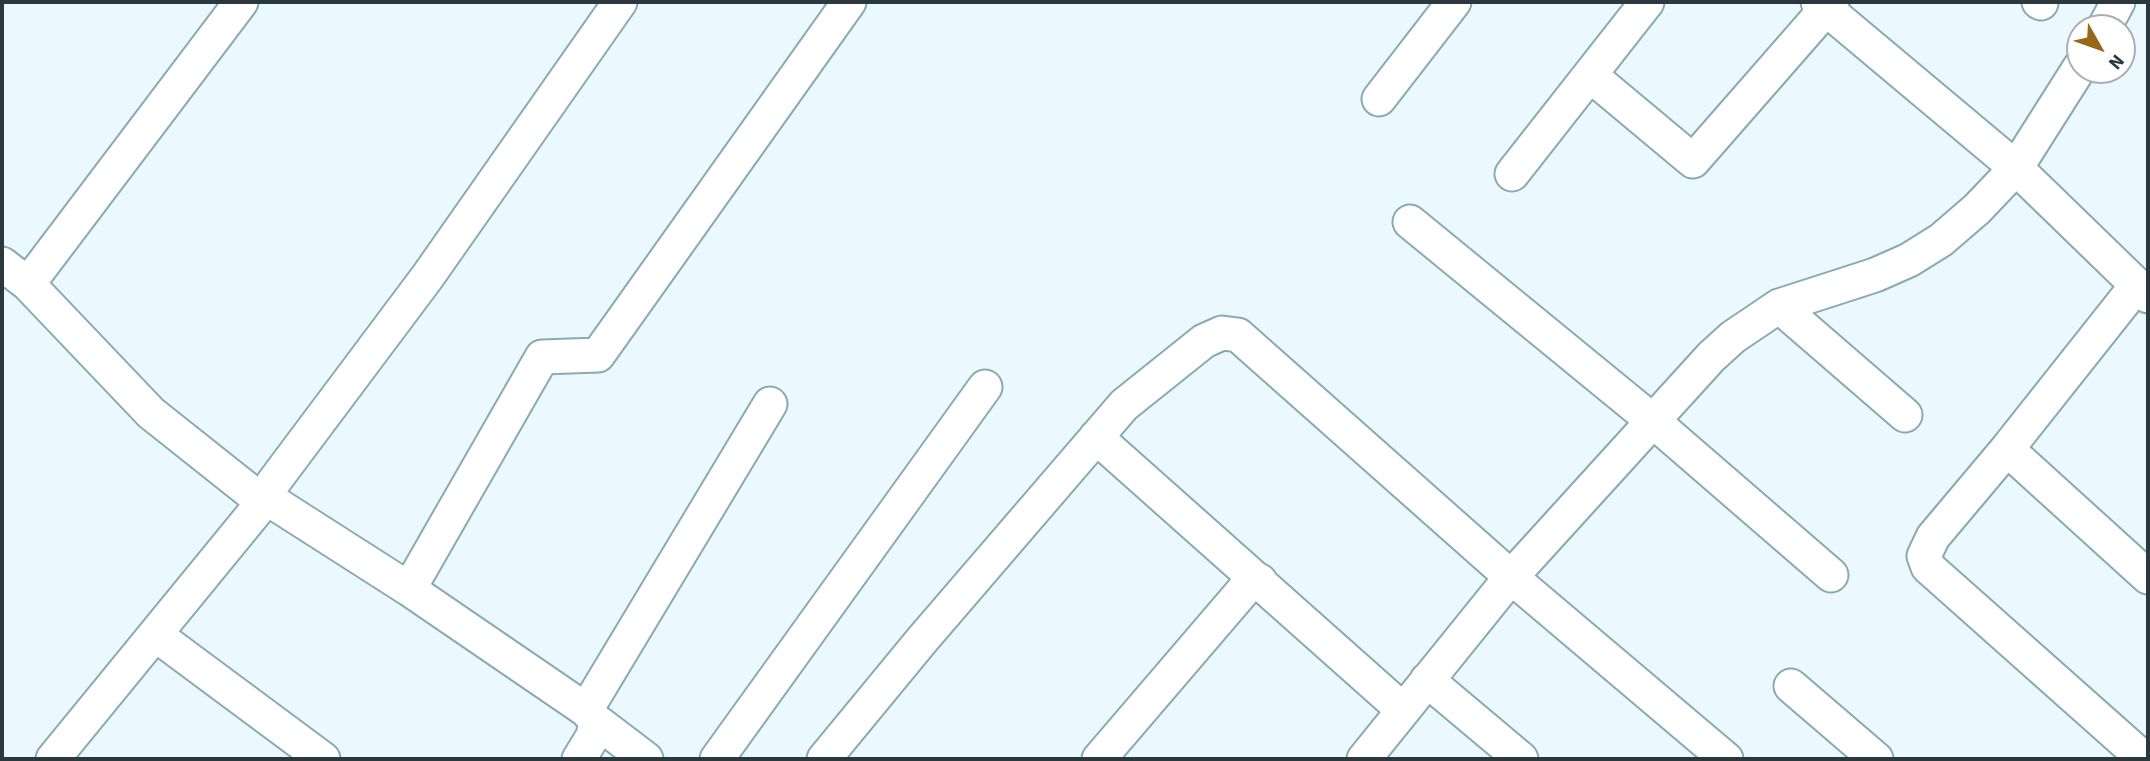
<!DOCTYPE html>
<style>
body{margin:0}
#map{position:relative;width:2150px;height:761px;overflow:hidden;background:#ebf8fd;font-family:"Source Sans 3",sans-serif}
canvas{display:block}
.frame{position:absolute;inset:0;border:4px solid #2b383d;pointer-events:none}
.north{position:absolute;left:2066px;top:14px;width:70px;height:70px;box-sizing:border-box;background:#fff;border:2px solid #aaafb1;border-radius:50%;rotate:130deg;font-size:19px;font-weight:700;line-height:28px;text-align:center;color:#2b383d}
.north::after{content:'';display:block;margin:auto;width:24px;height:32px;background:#98671a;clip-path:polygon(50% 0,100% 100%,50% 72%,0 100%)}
</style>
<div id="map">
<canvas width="2150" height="761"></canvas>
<div class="frame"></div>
<div class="north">N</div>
</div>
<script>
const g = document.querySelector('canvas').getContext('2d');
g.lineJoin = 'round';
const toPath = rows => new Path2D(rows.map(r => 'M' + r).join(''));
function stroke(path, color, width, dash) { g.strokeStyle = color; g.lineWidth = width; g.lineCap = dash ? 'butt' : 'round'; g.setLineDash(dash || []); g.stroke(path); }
const minor = toPath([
 [1818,2,2016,168,2080,67],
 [2039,2,2041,3],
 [2104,28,2118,2],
 [1590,75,1693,161,1832,2],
 [1379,99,1454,2],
 [1512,174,1647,2],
 [1410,222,1653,421,1831,575],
 [2,264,28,284,241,2],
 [28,284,151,413,263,502],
 [2137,285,2007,449,1933,537,1924,556,1928,567,2144,759],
 [1779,306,1905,415],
 [1096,437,1403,710],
 [2007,449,2148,577],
 [409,589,542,357,598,355,849,2],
 [156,635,323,759],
 [1427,680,1521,759],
 [1791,686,1876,759],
 [586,710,770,404],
 [596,721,646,759],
 [53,759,269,495],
 [579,759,593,736,596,721,586,710,409,589,276,504,269,495,273,483,428,276,620,2],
 [717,759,985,387],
 [824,759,922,640,1124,405,1204,341,1222,333,1238,335,1511,577,1711,357,1733,337,1779,306,1875,275,1909,260,1941,240,1977,209,2016,168,2148,296],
 [1099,759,1254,578,1260,581],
 [1364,759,1511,577,1726,759]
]);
stroke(minor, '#89a9b4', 37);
stroke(minor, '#fff', 33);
</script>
